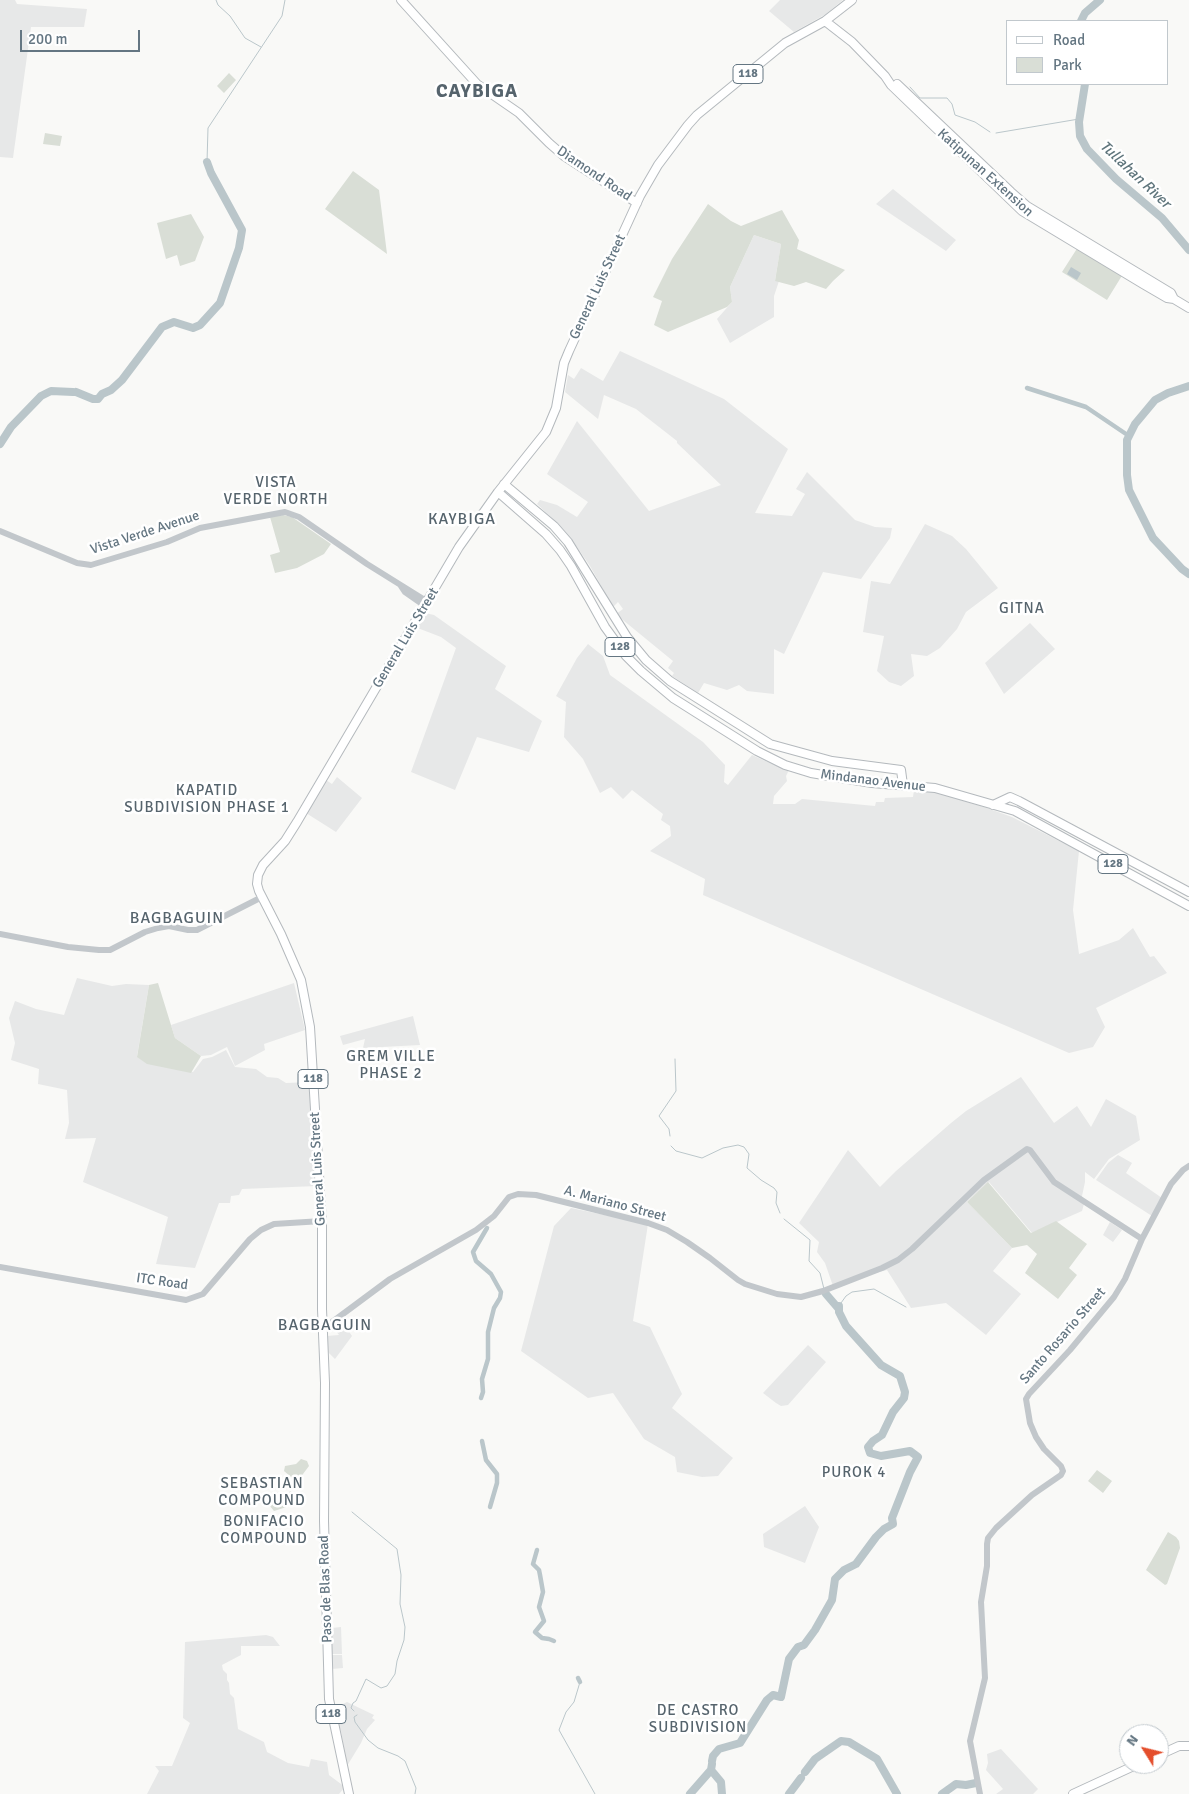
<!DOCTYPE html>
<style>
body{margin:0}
#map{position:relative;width:1189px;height:1794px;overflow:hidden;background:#f9f9f7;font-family:Signika,sans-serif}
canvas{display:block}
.legend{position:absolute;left:1006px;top:20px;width:162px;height:65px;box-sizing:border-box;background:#fff;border:1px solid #c1c8cd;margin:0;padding:6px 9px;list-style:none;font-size:15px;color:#647682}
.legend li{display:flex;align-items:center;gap:10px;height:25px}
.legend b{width:25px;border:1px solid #c1c8cd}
.north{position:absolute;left:1119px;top:1724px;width:50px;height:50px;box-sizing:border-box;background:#fff;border:1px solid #c1c8cd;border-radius:50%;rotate:306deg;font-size:14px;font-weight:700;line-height:20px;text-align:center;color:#647682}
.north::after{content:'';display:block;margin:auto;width:18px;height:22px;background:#e44e2c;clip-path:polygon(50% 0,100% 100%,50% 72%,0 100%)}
.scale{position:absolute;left:20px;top:30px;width:120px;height:22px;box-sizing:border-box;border:2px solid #647682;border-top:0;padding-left:6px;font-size:15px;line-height:18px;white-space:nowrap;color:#647682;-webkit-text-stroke:4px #fff;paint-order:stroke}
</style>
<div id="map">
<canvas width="1189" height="1794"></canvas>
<ul class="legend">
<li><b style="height:6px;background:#fff"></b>Road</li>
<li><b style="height:14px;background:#d9ded6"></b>Park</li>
</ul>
<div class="north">N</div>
<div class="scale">200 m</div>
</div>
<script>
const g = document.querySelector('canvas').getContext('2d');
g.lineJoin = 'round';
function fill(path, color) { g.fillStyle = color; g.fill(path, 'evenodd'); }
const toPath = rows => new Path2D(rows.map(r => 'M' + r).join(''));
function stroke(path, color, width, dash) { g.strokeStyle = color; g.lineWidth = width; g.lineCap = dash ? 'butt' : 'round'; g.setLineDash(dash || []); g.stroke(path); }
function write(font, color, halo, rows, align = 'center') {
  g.font = font + ' Signika,sans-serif'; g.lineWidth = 5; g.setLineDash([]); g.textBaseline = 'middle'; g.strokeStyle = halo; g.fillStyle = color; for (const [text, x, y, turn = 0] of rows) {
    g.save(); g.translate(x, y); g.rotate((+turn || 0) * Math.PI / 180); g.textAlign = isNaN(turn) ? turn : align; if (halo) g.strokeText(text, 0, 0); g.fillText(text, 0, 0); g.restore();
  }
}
fill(toPath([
 [0,0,15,0,17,4,87,9,84,27,31,27,13,158,0,157],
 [780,0,843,0,826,14,794,32,769,11],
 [893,189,956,240,946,251,876,204],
 [754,235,781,244,775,281,779,281,774,296,774,317,730,343,717,319,732,302,730,287],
 [620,351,724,399,788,449,755,513,792,516,805,494,796,489,807,472,855,520,875,527,892,528,890,538,861,579,823,572,784,654,774,649,774,694,747,691,739,685,727,690,704,683,698,693,672,676,674,673,668,668,673,661,618,616,616,614,623,609,618,602,613,607,590,566,577,547,562,528,537,504,540,500,557,505,577,517,588,502,547,474,577,421,649,511,721,485,677,443,677,441,636,409,604,395,598,419,565,392,568,375,574,379,581,368,603,381],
 [925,524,952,536,966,549,998,588,966,612,957,629,940,648,927,656,911,654,914,676,901,686,889,682,877,671,884,636,863,632,871,581,890,584],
 [425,613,434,615,506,666,495,689,542,721,529,752,477,737,455,790,411,772,456,648,441,637,415,627],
 [1030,623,1055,649,1004,694,985,663],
 [588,644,603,656,610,675,703,742,725,765,724,782,728,785,752,755,777,766,789,770,786,776,787,781,774,796,773,804,795,804,802,799,875,806,876,802,884,802,885,798,913,797,914,790,934,792,984,807,1012,817,1079,851,1073,910,1079,954,1119,940,1133,928,1150,957,1154,956,1167,973,1096,1008,1105,1027,1093,1047,1069,1053,703,895,705,879,650,851,671,836,670,826,661,820,663,814,632,790,623,799,611,787,600,793,583,759,564,737,566,702,556,696,577,658],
 [337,777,362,798,336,832,306,813,326,780,332,784],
 [77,978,112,986,126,984,149,985,137,1056,147,1063,193,1072,203,1059,212,1057,226,1050,235,1067,256,1069,267,1077,278,1078,286,1083,309,1082,317,1186,242,1189,239,1195,231,1196,230,1203,219,1203,195,1268,156,1264,168,1217,83,1182,96,1138,65,1139,69,1123,67,1090,38,1084,39,1069,11,1060,15,1043,9,1018,15,1001,36,1009,64,1015],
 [294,983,305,1030,264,1044,265,1050,235,1066,227,1047,211,1055,201,1056,175,1038,171,1025],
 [413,1016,420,1045,363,1048,365,1039,343,1045,340,1036],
 [1021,1077,1054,1123,1077,1106,1091,1127,1106,1099,1136,1116,1140,1140,1109,1159,1094,1179,1085,1172,1085,1182,1082,1196,1084,1204,1082,1211,1032,1233,989,1182,967,1202,1012,1248,993,1271,1021,1294,986,1335,946,1303,911,1308,887,1270,856,1278,833,1286,825,1263,817,1252,819,1242,799,1223,848,1150,880,1187,896,1171,951,1123,966,1111],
 [1118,1155,1132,1163,1126,1173,1162,1198,1152,1216,1096,1180,1108,1163],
 [571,1208,648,1224,633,1321,650,1327,682,1394,672,1408,733,1458,718,1476,702,1477,677,1472,675,1457,644,1439,613,1393,588,1398,521,1351,554,1226],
 [1110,1222,1122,1230,1113,1242,1103,1235],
 [340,1318,352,1336,335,1359,328,1352,327,1336,339,1335,331,1324],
 [808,1345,826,1362,788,1405,781,1406,776,1403,763,1393],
 [805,1506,819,1527,805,1563,764,1547,763,1534],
 [341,1627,342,1654,332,1654,332,1628],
 [266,1635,273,1637,280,1646,241,1646,241,1655,222,1665,223,1670,227,1674,227,1680,229,1683,230,1694,234,1698,238,1729,264,1742,267,1752,288,1763,309,1767,311,1759,327,1762,329,1775,345,1787,339,1794,147,1794,159,1771,155,1766,172,1766,190,1723,183,1718,185,1642],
 [332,1655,342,1655,343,1668,332,1669],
 [347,1702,374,1715,372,1718,375,1720,367,1729,361,1743,347,1766,341,1731,333,1709],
 [1001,1749,1038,1789,1033,1794,996,1794,1003,1789,986,1770,988,1763,987,1754]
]), '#e7e8e8');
fill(toPath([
 [229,73,236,80,224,93,217,86],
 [45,133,62,136,60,146,43,144],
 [353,171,379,190,387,254,325,209],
 [708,204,731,221,741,226,782,210,799,240,797,249,845,270,833,281,826,289,806,282,794,286,775,281,781,244,754,235,730,287,732,302,727,307,668,332,654,325,662,301,653,297,672,259],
 [191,214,204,237,195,261,180,266,177,255,166,259,157,223],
 [1078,247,1123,274,1107,300,1062,272],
 [283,515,292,517,331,544,324,554,297,568,275,573,270,555,280,552,270,517],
 [158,983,175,1038,201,1056,191,1073,147,1064,137,1057,149,985],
 [988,1182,1031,1233,1056,1221,1087,1244,1069,1268,1077,1275,1058,1299,1025,1273,1037,1254,1027,1245,1012,1248,967,1202],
 [301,1459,307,1461,309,1466,297,1482,284,1471,285,1466,296,1464],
 [1097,1470,1112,1481,1103,1493,1088,1481],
 [291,1491,296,1504,274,1511,265,1500,279,1492,281,1496],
 [240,1530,245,1536,233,1545,228,1539],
 [1168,1532,1176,1537,1179,1541,1180,1548,1167,1584,1165,1585,1146,1570]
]), '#d9ded6');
fill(toPath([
 [1071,267,1081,273,1077,280,1067,274]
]), '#bac6ca');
stroke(toPath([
 [216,0,218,5,230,16,245,38,261,47],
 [910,87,920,98,947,98,952,104,955,115,975,122,990,132],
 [996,133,1079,119],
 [207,162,208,128,282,16,285,0],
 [670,1136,669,1129,659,1116,676,1091,675,1059],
 [671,1146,676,1151,702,1158,723,1148,738,1145,744,1147,749,1154,747,1168,761,1180,774,1188,777,1192,776,1203,780,1213],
 [784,1219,810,1240,809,1261,820,1273,824,1289],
 [841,1303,846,1296,852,1292,874,1289,906,1307],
 [352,1512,397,1549,401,1575,400,1604,405,1627,404,1640,397,1661,395,1674,387,1686,381,1688,366,1679,356,1701,353,1703,351,1708,354,1711],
 [580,1682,574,1702,566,1712,559,1730,595,1794],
 [357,1715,354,1717,355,1722,368,1740,378,1748,398,1756,405,1761,416,1788,415,1794]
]), '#bac6ca', 1);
stroke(toPath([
 [1027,388,1086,407,1129,436],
 [481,1398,483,1392,482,1379,488,1359,488,1332,494,1308,500,1298,501,1292,491,1274,476,1261,473,1252,487,1228],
 [482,1441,486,1460,497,1474,497,1483,490,1507],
 [537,1550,533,1564,539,1570,540,1575,543,1592,539,1607,544,1621,535,1632,542,1638,549,1639,554,1641],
 [578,1678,580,1682]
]), '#bac6ca', 4.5);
stroke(toPath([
 [1081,21,1085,13,1100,0],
 [1085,84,1079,122,1080,136,1087,149,1116,179,1162,218,1189,250],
 [1189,386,1168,393,1155,400,1135,424,1127,440,1127,475,1129,490,1153,538,1182,569,1189,574],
 [76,392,93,399,98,399,102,394,111,390,122,380,162,327,174,322,193,328,200,325,220,303,239,248,242,230,211,173,207,162],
 [0,444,11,427,41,396,51,391,73,392],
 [826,1294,838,1308],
 [712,1761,713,1756,719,1749,740,1743,767,1700,773,1695,781,1697,789,1659,798,1647,804,1645,815,1630,832,1600,835,1579,844,1570,856,1564,876,1537,884,1529,893,1524,892,1518,910,1472,918,1457,910,1451,881,1456,870,1453,868,1447,873,1441,882,1435,893,1412,904,1398,905,1392,900,1376,881,1365,846,1326,839,1312,839,1306],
 [711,1770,721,1782,722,1794],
 [805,1772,815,1759,841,1741,849,1742,877,1759,897,1794],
 [690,1794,711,1770,712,1764],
 [789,1794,801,1778],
 [942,1794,956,1784,966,1785,976,1783]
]), '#bac6ca', 8);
const major = toPath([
 [401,0,477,84,519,113,549,143,564,156,637,203],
 [825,21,852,42,885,76,891,85,1022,211,1143,284,1167,298,1174,299,1189,308],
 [897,84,1011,192,1027,206,1171,293,1174,299],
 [504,484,554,526,568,542,627,637,646,660,670,681,770,744,832,761,901,770,903,785],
 [498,492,546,534,560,550,571,566,605,627,626,656,641,671,673,698,757,751,785,765,811,773,872,783,935,788,1015,811,1189,906],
 [993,805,1010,797,1019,801,1189,892],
 [1159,1755,1179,1746,1189,1746],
 [349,1794,329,1699,324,1521,325,1383,322,1309,322,1224,310,1027,301,980,281,934,259,891,257,884,258,875,263,865,285,841,297,822,459,547,498,492,546,432,556,408,564,363,569,351,640,196,658,165,688,125,697,115,785,43,825,21,852,0],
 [1073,1794,1138,1764]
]);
stroke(major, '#b4b9bd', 10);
stroke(toPath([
 [0,531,77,563,91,565,167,542,200,528,285,512,299,517,367,564,428,602],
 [401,586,405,592,425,606],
 [0,934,68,947,99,950,110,950,145,932,158,928,169,926,188,930,197,930,262,897],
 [0,1267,186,1300,203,1294,250,1239,261,1230,274,1224,322,1221],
 [324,1328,390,1279,476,1230,494,1216,509,1197,518,1194,536,1195,648,1223,667,1230,687,1242,710,1258,738,1280,745,1284,777,1294,801,1297,823,1291,882,1268,898,1260,912,1249,984,1180,1027,1149,1030,1150,1054,1182,1142,1239],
 [980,1794,970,1741,985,1678,981,1602,987,1566,987,1544,988,1538,996,1528,1032,1495,1061,1475,1063,1471,1061,1466,1044,1449,1036,1437,1030,1423,1026,1399,1029,1394,1070,1350,1114,1297,1125,1279,1142,1239,1171,1184,1183,1170,1189,1166]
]), '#c2c7cb', 6);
stroke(major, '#fff', 8);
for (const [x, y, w] of [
 [748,74,30],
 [620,647,30],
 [1113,864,30],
 [313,1079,30],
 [331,1714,30]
]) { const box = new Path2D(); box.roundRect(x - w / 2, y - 9.5, w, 19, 4); g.fillStyle = '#fff'; g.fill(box); stroke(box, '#647682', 1); }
write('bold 12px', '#647682', null, [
 ["118",748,74],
 ["128",620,647],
 ["128",1113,864],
 ["118",313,1079],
 ["118",331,1714]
]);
write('14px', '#647682', '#fff', [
 ["Katipunan Extension",985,173,42],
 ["Diamond Road",594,174,34],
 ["General Luis Street",598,287,-65],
 ["Vista Verde Avenue",145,533,-18],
 ["General Luis Street",406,638,-59],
 ["Mindanao Avenue",873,781,7],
 ["General Luis Street",318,1169,-93],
 ["A. Mariano Street",615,1204,15],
 ["ITC Road",162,1282,8],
 ["Santo Rosario Street",1063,1336,-49],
 ["Paso de Blas Road",326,1589,-92]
]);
write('italic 15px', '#5f757c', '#fff', [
 ["Tullahan River",1135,175,43]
]);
g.letterSpacing = '1px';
write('15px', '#56646d', '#fff', [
 ["VISTA",276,483],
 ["VERDE NORTH",276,500],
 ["GITNA",1022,609],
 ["KAPATID",207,791],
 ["SUBDIVISION PHASE 1",207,808],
 ["GREM VILLE",391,1057],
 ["PHASE 2",391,1074],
 ["PUROK 4",854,1473],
 ["SEBASTIAN",262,1484],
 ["COMPOUND",262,1501],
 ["BONIFACIO",264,1522],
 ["COMPOUND",264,1539],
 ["DE CASTRO",698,1711],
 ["SUBDIVISION",698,1728]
]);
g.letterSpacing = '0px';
g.letterSpacing = '1px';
write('16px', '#56646d', '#fff', [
 ["KAYBIGA",462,520],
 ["BAGBAGUIN",177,919],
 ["BAGBAGUIN",325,1326]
]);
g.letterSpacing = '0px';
g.letterSpacing = '1px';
write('bold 19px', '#56646d', '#fff', [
 ["CAYBIGA",477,92]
]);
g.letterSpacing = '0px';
</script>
